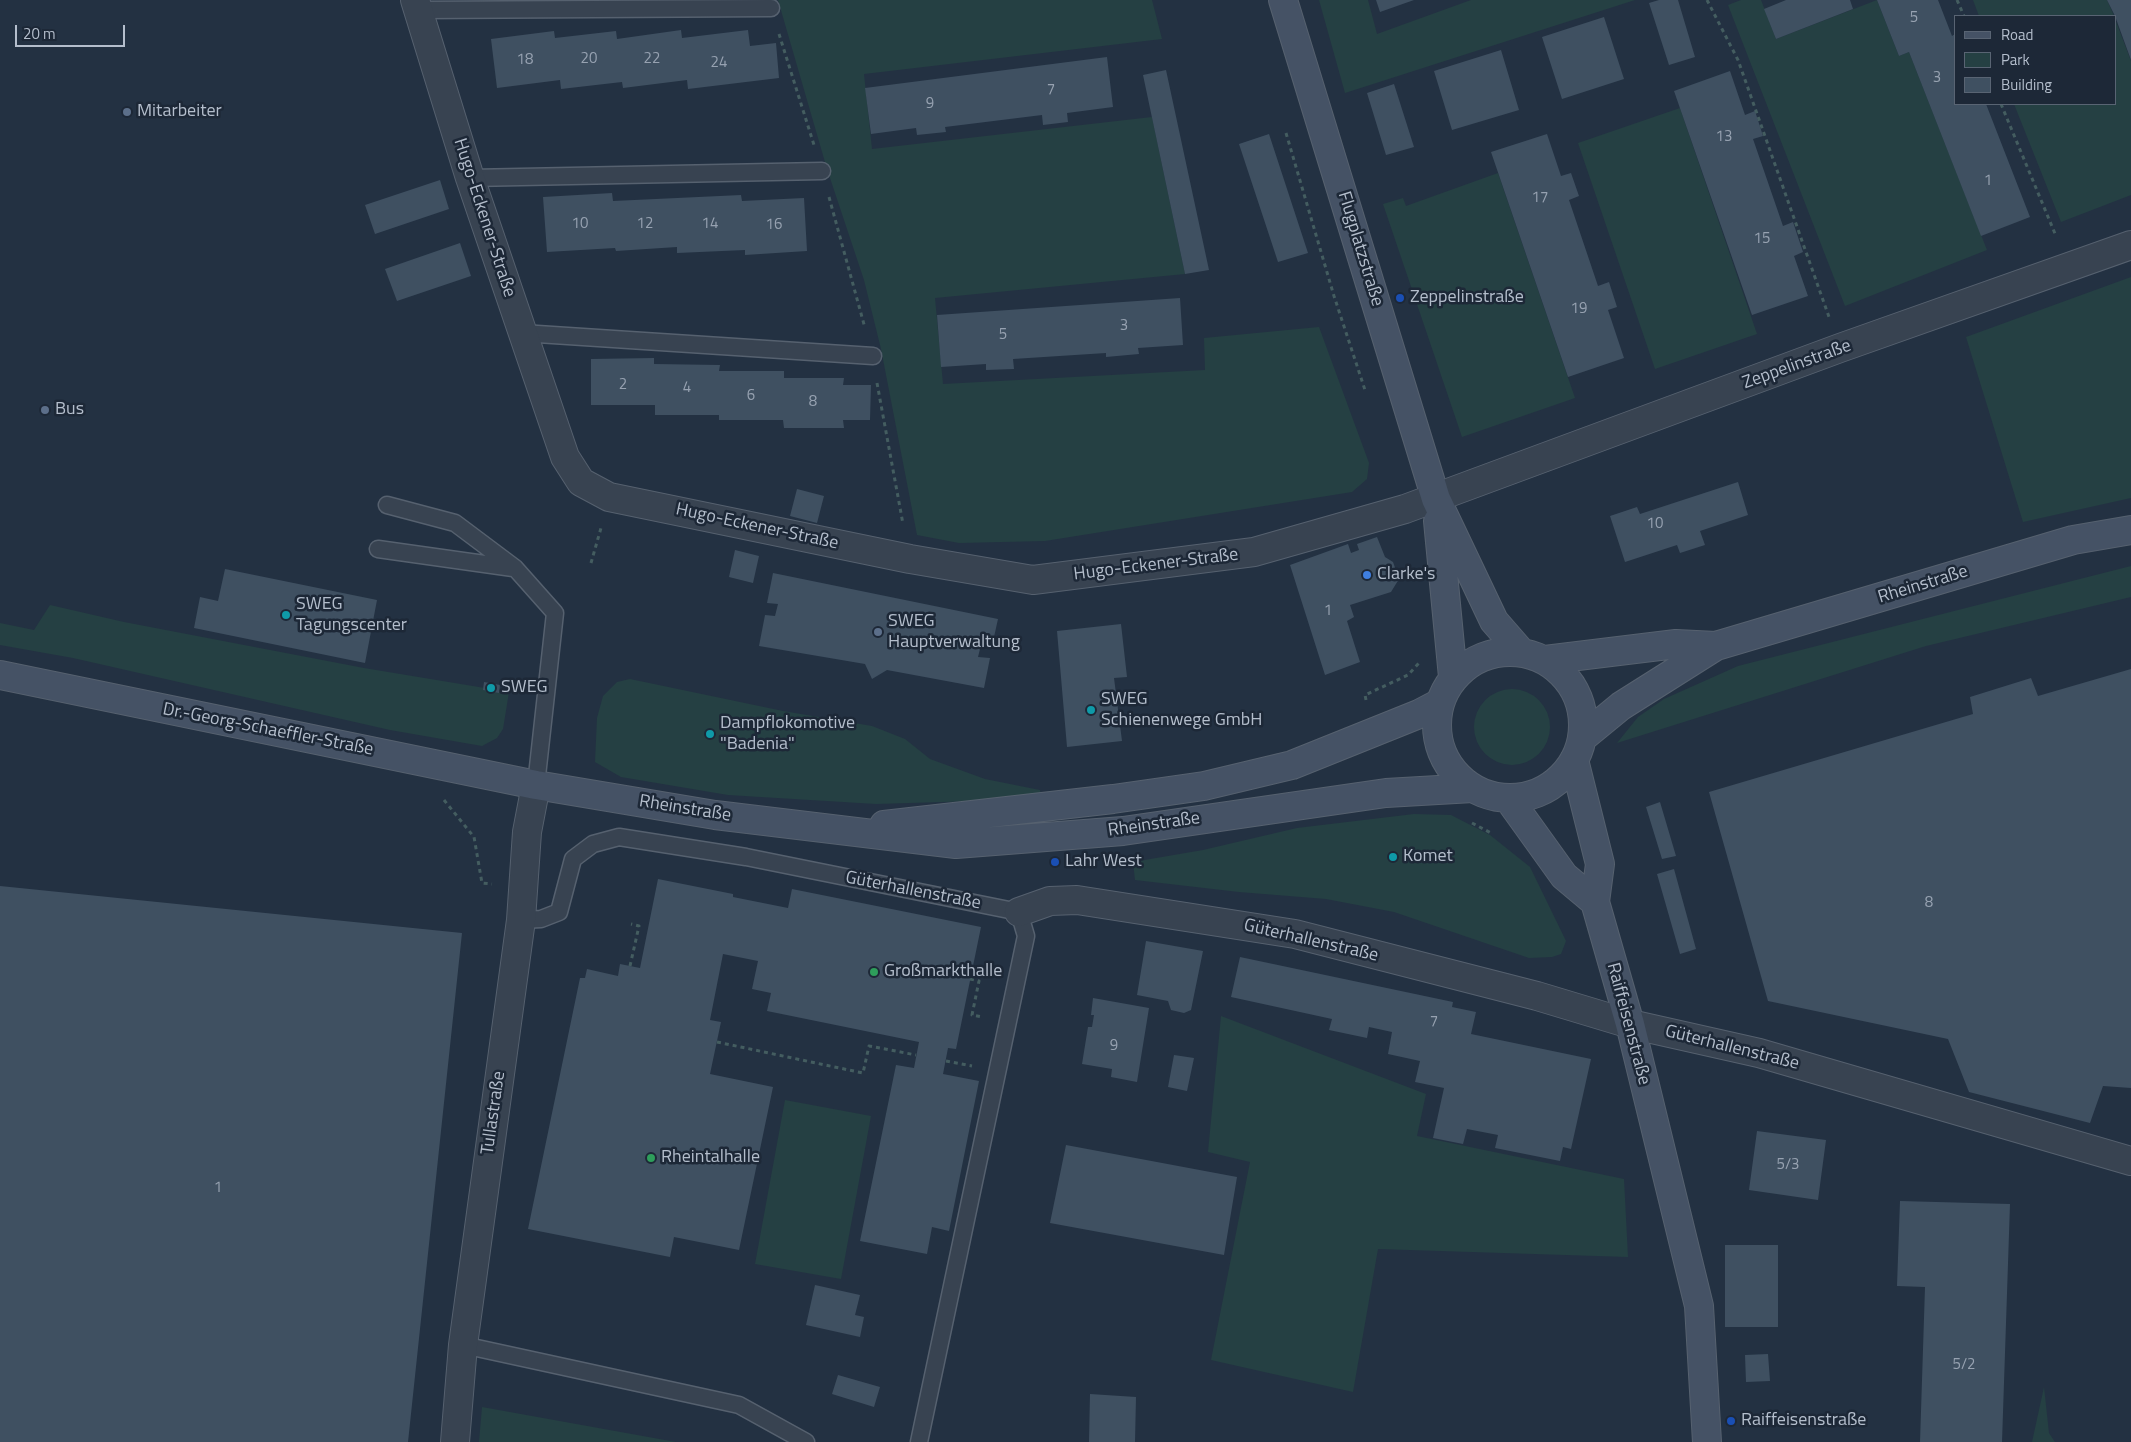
<!DOCTYPE html>
<meta charset="utf-8">
<style>
body{margin:0}
#map{position:relative;width:2131px;height:1442px;overflow:hidden;background:#233142;font-family:"Titillium Web",sans-serif}
canvas{display:block}
.legend{position:absolute;left:1954px;top:15px;width:162px;height:90px;box-sizing:border-box;background:#1d2837;border:1px solid #596473;margin:0;padding:6px 9px;list-style:none;font-size:15px;color:#b4becc}
.legend li{display:flex;align-items:center;gap:10px;height:25px}
.legend b{width:25px;border:1px solid #596473}
.scale{position:absolute;left:15px;top:25px;width:110px;height:22px;box-sizing:border-box;border:2px solid #b4becc;border-top:0;padding-left:6px;font-size:15px;line-height:18px;white-space:nowrap;color:#b4becc;-webkit-text-stroke:4px #1d2837;paint-order:stroke}
</style>
<div id="map">
<canvas width="2131" height="1442"></canvas>
<ul class="legend">
<li><b style="height:6px;background:#455265"></b>Road</li>
<li><b style="height:14px;background:#254043"></b>Park</li>
<li><b style="height:14px;background:#3f5061"></b>Building</li>
</ul>
<div class="scale">20 m</div>
</div>
<script>
const g = document.querySelector('canvas').getContext('2d');
g.lineJoin = 'round';
function fill(path, color) { g.fillStyle = color; g.fill(path, 'evenodd'); }
const toPath = rows => new Path2D(rows.map(r => 'M' + r).join(''));
function stroke(path, color, width, dash) { g.strokeStyle = color; g.lineWidth = width; g.lineCap = dash ? 'butt' : 'round'; g.setLineDash(dash || []); g.stroke(path); }
function write(font, color, halo, rows, align = 'center') {
  g.font = font + ' "Titillium Web",sans-serif'; g.lineWidth = 5; g.setLineDash([]); g.textBaseline = 'middle'; g.strokeStyle = halo; g.fillStyle = color; for (const [text, x, y, turn = 0] of rows) {
    g.save(); g.translate(x, y); g.rotate((+turn || 0) * Math.PI / 180); g.textAlign = isNaN(turn) ? turn : align; if (halo) g.strokeText(text, 0, 0); g.fillText(text, 0, 0); g.restore();
  }
}
fill(toPath([
 [778,0,1152,0,1162,39,864,74,872,149,1152,117,1185,274,935,298,943,384,1205,370,1204,338,1319,327,1369,463,1367,479,1352,492,1045,541,959,543,917,535,881,349,864,280,827,169],
 [1319,0,1368,0,1377,34,1471,0,1635,0,1345,93],
 [1741,0,1761,0,1776,39,1877,0,1899,56,1909,52,1987,250,1845,306,1728,5],
 [1973,0,2107,0,2114,16,1979,16],
 [2115,19,2131,61,2131,195,2061,222,2014,104,2115,104],
 [1680,108,1757,334,1655,369,1578,143],
 [1498,173,1575,398,1462,437,1383,204,1403,198,1406,206],
 [2131,277,2131,498,2023,522,1966,337],
 [2131,566,2131,597,1926,646,1617,743,1638,717,1664,699,1738,666],
 [50,605,124,622,364,668,509,692,503,729,497,738,482,746,390,730,73,658,0,645,0,623,34,630],
 [630,679,783,711,872,726,905,739,930,759,985,779,1040,790,1042,799,876,804,728,795,621,777,595,762,597,718,603,696,617,682],
 '1474 727a38 38 0 1 1 76 0a38 38 0 1 1-76 0Z',
 [1414,814,1451,815,1490,835,1530,867,1566,941,1561,954,1552,957,1529,958,1394,912,1326,899,1239,892,1135,880,1133,862,1203,850,1297,828],
 [1221,1016,1426,1094,1417,1136,1624,1179,1628,1257,1378,1249,1353,1392,1211,1360,1250,1162,1208,1152],
 [785,1100,871,1116,841,1279,755,1264],
 [2044,1387,2049,1433,2055,1442,2032,1442],
 [482,1407,676,1442,479,1442]
]), '#254043');
fill(toPath([
 [1376,0,1414,0,1380,12],
 [1659,0,1678,0,1695,57,1669,65,1649,3],
 [1786,0,1850,0,1853,9,1776,39,1764,9],
 [1877,0,1938,0,1952,36,1955,34,1955,104,1986,104,2030,217,1981,236,1909,52,1899,56],
 [2107,0,2131,0,2131,60,2115,16],
 [1604,17,1624,79,1562,99,1542,37],
 [681,30,682,38,748,30,750,46,776,43,779,78,688,89,687,80,623,88,622,82,561,89,560,80,497,88,491,39,554,31,555,38,616,31,617,39],
 [1501,50,1519,110,1452,130,1434,71],
 [1107,57,1113,107,1067,113,1068,122,1043,125,1042,115,945,127,946,132,917,135,916,128,871,134,865,88],
 [1166,70,1209,270,1185,274,1143,75],
 [1730,71,1745,115,1755,111,1763,136,1753,139,1783,226,1793,222,1803,252,1794,256,1808,296,1752,315,1674,91],
 [1394,84,1414,147,1386,155,1367,93],
 [1269,134,1308,253,1278,262,1239,144],
 [1547,134,1561,176,1571,173,1579,196,1569,200,1598,286,1609,282,1617,307,1608,310,1624,358,1568,377,1491,152],
 [440,180,449,209,375,234,365,205],
 [612,193,613,201,741,195,742,201,804,198,807,251,745,255,745,250,677,253,677,247,616,251,615,248,547,252,543,197],
 [460,243,471,276,397,301,385,269],
 [1180,298,1183,345,1138,348,1139,354,1106,357,1106,353,1013,359,1014,369,986,370,986,364,941,367,937,315],
 [654,358,654,364,720,365,719,371,784,371,784,378,844,378,843,385,871,385,870,420,843,420,844,428,784,428,783,420,719,420,719,415,655,415,655,405,591,405,591,359],
 [1738,482,1748,515,1700,531,1705,545,1680,553,1677,545,1625,562,1610,516,1637,507,1640,514],
 [797,489,824,496,817,523,790,516],
 [1377,537,1385,557,1393,562,1399,579,1391,592,1350,605,1354,617,1347,621,1360,662,1325,675,1290,565,1348,544,1351,553,1359,550,1357,544],
 [735,550,759,556,753,583,729,577],
 [225,569,377,600,365,663,194,628,200,597,218,601],
 [773,573,998,619,992,646,981,645,978,657,990,658,984,688,887,670,872,679,865,664,759,646,765,615,775,616,778,604,767,603],
 [1121,624,1127,677,1114,678,1122,741,1067,747,1057,631],
 [2131,669,2131,1088,2103,1086,2090,1123,1969,1092,1948,1039,1768,1001,1709,792,1973,714,1970,697,2031,678,2038,696],
 [484,682,500,685,499,693,483,690],
 [1660,802,1676,856,1662,859,1646,807],
 [1674,869,1696,949,1680,954,1657,874],
 [658,879,733,894,733,897,788,908,792,889,981,927,956,1049,948,1048,943,1074,979,1081,949,1231,932,1227,927,1254,860,1241,896,1065,914,1068,919,1042,767,1011,771,993,752,989,758,961,723,954,710,1020,721,1022,710,1074,773,1087,739,1250,674,1237,670,1257,528,1229,580,978,585,978,587,969,618,976,620,964,640,968],
 [0,886,462,933,408,1442,0,1442],
 [1146,941,1203,951,1191,1010,1184,1013,1171,1010,1168,1001,1137,995],
 [1240,957,1453,1002,1452,1007,1476,1012,1471,1034,1591,1059,1571,1149,1563,1147,1560,1161,1495,1148,1498,1135,1467,1129,1463,1144,1433,1138,1444,1088,1415,1082,1420,1061,1388,1054,1392,1032,1369,1027,1367,1038,1329,1030,1332,1019,1231,997],
 [1093,998,1149,1008,1137,1082,1111,1077,1112,1069,1082,1064,1088,1027,1092,1027,1094,1015,1091,1015],
 [1174,1055,1194,1058,1187,1091,1168,1087],
 [1757,1131,1826,1140,1818,1200,1749,1190],
 [1066,1145,1237,1177,1224,1255,1050,1223],
 [1900,1201,2010,1204,2002,1442,1920,1442,1925,1287,1897,1286],
 [1725,1245,1778,1245,1778,1327,1725,1327],
 [815,1285,860,1295,855,1315,864,1317,860,1337,806,1325],
 [1768,1354,1770,1381,1746,1382,1745,1355],
 [838,1375,880,1387,874,1407,832,1394],
 [1090,1394,1136,1397,1135,1442,1089,1442]
]), '#3f5061');
const lane = toPath([
 [418,10,771,8],
 [470,178,822,171],
 [522,333,873,356],
 [387,505,455,523,515,568,555,613,536,785],
 [378,549,513,568],
 [521,920,541,919,559,912,573,859,593,844,619,837,746,857,1019,912,1026,936,919,1442],
 [463,1345,739,1405,806,1442]
]);
const street = toPath([
 [415,0,470,178,565,457,581,482,609,497,910,559,1033,580,1254,552,1405,509,1840,348,2131,245],
 [1019,912,1050,901,1077,900,1295,934,1537,996,1630,1024,1759,1053,2131,1161],
 [455,1442,463,1345,521,920,527,832,536,785]
]);
const secondary = toPath([
 [1283,0,1436,499,1494,621,1521,652],
 [1438,521,1453,677],
 '1437 725a73 73 0 1 1 146 0a73 73 0 1 1-146 0Z',
 [1545,660,1676,644,1716,646],
 [0,675,536,785,715,815,956,844,1123,831,1386,793,1473,788],
 [1582,738,1621,706,1716,646,2073,540,2131,530],
 [1574,760,1600,864,1595,902,1630,1024,1699,1306,1707,1442],
 [1508,798,1564,876,1595,902],
 [884,825,1113,799,1204,786,1292,765,1419,714,1440,703]
]);
stroke(lane, '#56616f', 19);
stroke(street, '#56616f', 30);
stroke(secondary, '#56616f', 30);
stroke(toPath([
 [1707,0,1738,60,1829,317],
 [1957,0,1964,16],
 [779,34,814,145],
 [2001,104,2056,236],
 [1286,133,1334,296,1365,390],
 [829,197,865,328],
 [877,383,903,524],
 [591,563,601,528],
 [1366,700,1365,695,1408,675,1419,663],
 [444,800,474,837,482,883,492,884],
 [1472,823,1491,833],
 [630,966,639,926,631,924],
 [970,979,979,981,972,1015,982,1017],
 [717,1042,863,1073,869,1046,916,1055],
 [946,1061,972,1066]
]), '#445d60', 3, [4, 4]);
stroke(lane, '#384351', 16);
stroke(street, '#384351', 28);
stroke(secondary, '#455265', 28);
for (const [x, y, r, color] of [
 [127,112,5,"#5c6f8a"],
 [1400,298,5,"#1a4fb4"],
 [45,410,5,"#5c6f8a"],
 [1367,575,5,"#3f7fe0"],
 [286,615,5,"#0f9aa8"],
 [878,632,5,"#5c6f8a"],
 [491,688,5,"#0f9aa8"],
 [1091,710,5,"#0f9aa8"],
 [710,734,5,"#0f9aa8"],
 [1393,857,5,"#0f9aa8"],
 [1055,862,5,"#1a4fb4"],
 [874,972,5,"#2e9e5b"],
 [651,1158,5,"#2e9e5b"],
 [1731,1421,5,"#1a4fb4"]
]) { const dot = new Path2D(); dot.arc(x, y, r, 0, 2 * Math.PI); g.fillStyle = color; g.fill(dot); stroke(dot, '#1d2837', 2); }
write('15px', '#97a2b1', null, [
 ["5",1914,18],
 ["20",589,59],
 ["22",652,59],
 ["18",525,60],
 ["24",719,63],
 ["3",1937,78],
 ["7",1051,90],
 ["9",930,104],
 ["13",1724,137],
 ["1",1988,181],
 ["17",1540,198],
 ["10",580,224],
 ["12",645,224],
 ["14",710,224],
 ["16",774,225],
 ["15",1762,239],
 ["19",1579,309],
 ["3",1124,326],
 ["5",1003,335],
 ["2",623,385],
 ["4",687,388],
 ["6",751,396],
 ["8",813,402],
 ["10",1655,524],
 ["1",1328,611],
 ["8",1929,903],
 ["7",1434,1022],
 ["9",1114,1046],
 ["5/3",1788,1165],
 ["1",218,1188],
 ["5/2",1964,1365]
]);
write('18px', '#b4becc', '#1d2837', [
 ["Mitarbeiter",137,112],
 ["Zeppelinstraße",1410,298],
 ["Bus",55,410],
 ["Clarke's",1377,575],
 ["SWEG",296,605],
 ["Tagungscenter",296,626],
 ["SWEG",888,622],
 ["Hauptverwaltung",888,643],
 ["SWEG",501,688],
 ["SWEG",1101,700],
 ["Schienenwege GmbH",1101,721],
 ["Dampflokomotive",720,724],
 ["\"Badenia\"",720,745],
 ["Komet",1403,857],
 ["Lahr West",1065,862],
 ["Großmarkthalle",884,972],
 ["Rheintalhalle",661,1158],
 ["Raiffeisenstraße",1741,1421]
], 'left');
write('18px', '#b4becc', '#1d2837', [
 ["Hugo-Eckener-Straße",484,218,72],
 ["Flugplatzstraße",1360,249,73],
 ["Zeppelinstraße",1797,365,-20],
 ["Hugo-Eckener-Straße",757,527,12],
 ["Hugo-Eckener-Straße",1156,565,-7],
 ["Rheinstraße",1923,585,-17],
 ["Dr.-Georg-Schaeffler-Straße",268,730,11],
 ["Rheinstraße",685,809,9],
 ["Rheinstraße",1154,825,-8],
 ["Güterhallenstraße",913,891,11],
 ["Güterhallenstraße",1311,941,13],
 ["Raiffeisenstraße",1628,1024,75],
 ["Güterhallenstraße",1732,1048,14],
 ["Tullastraße",494,1113,-82]
]);
</script>
